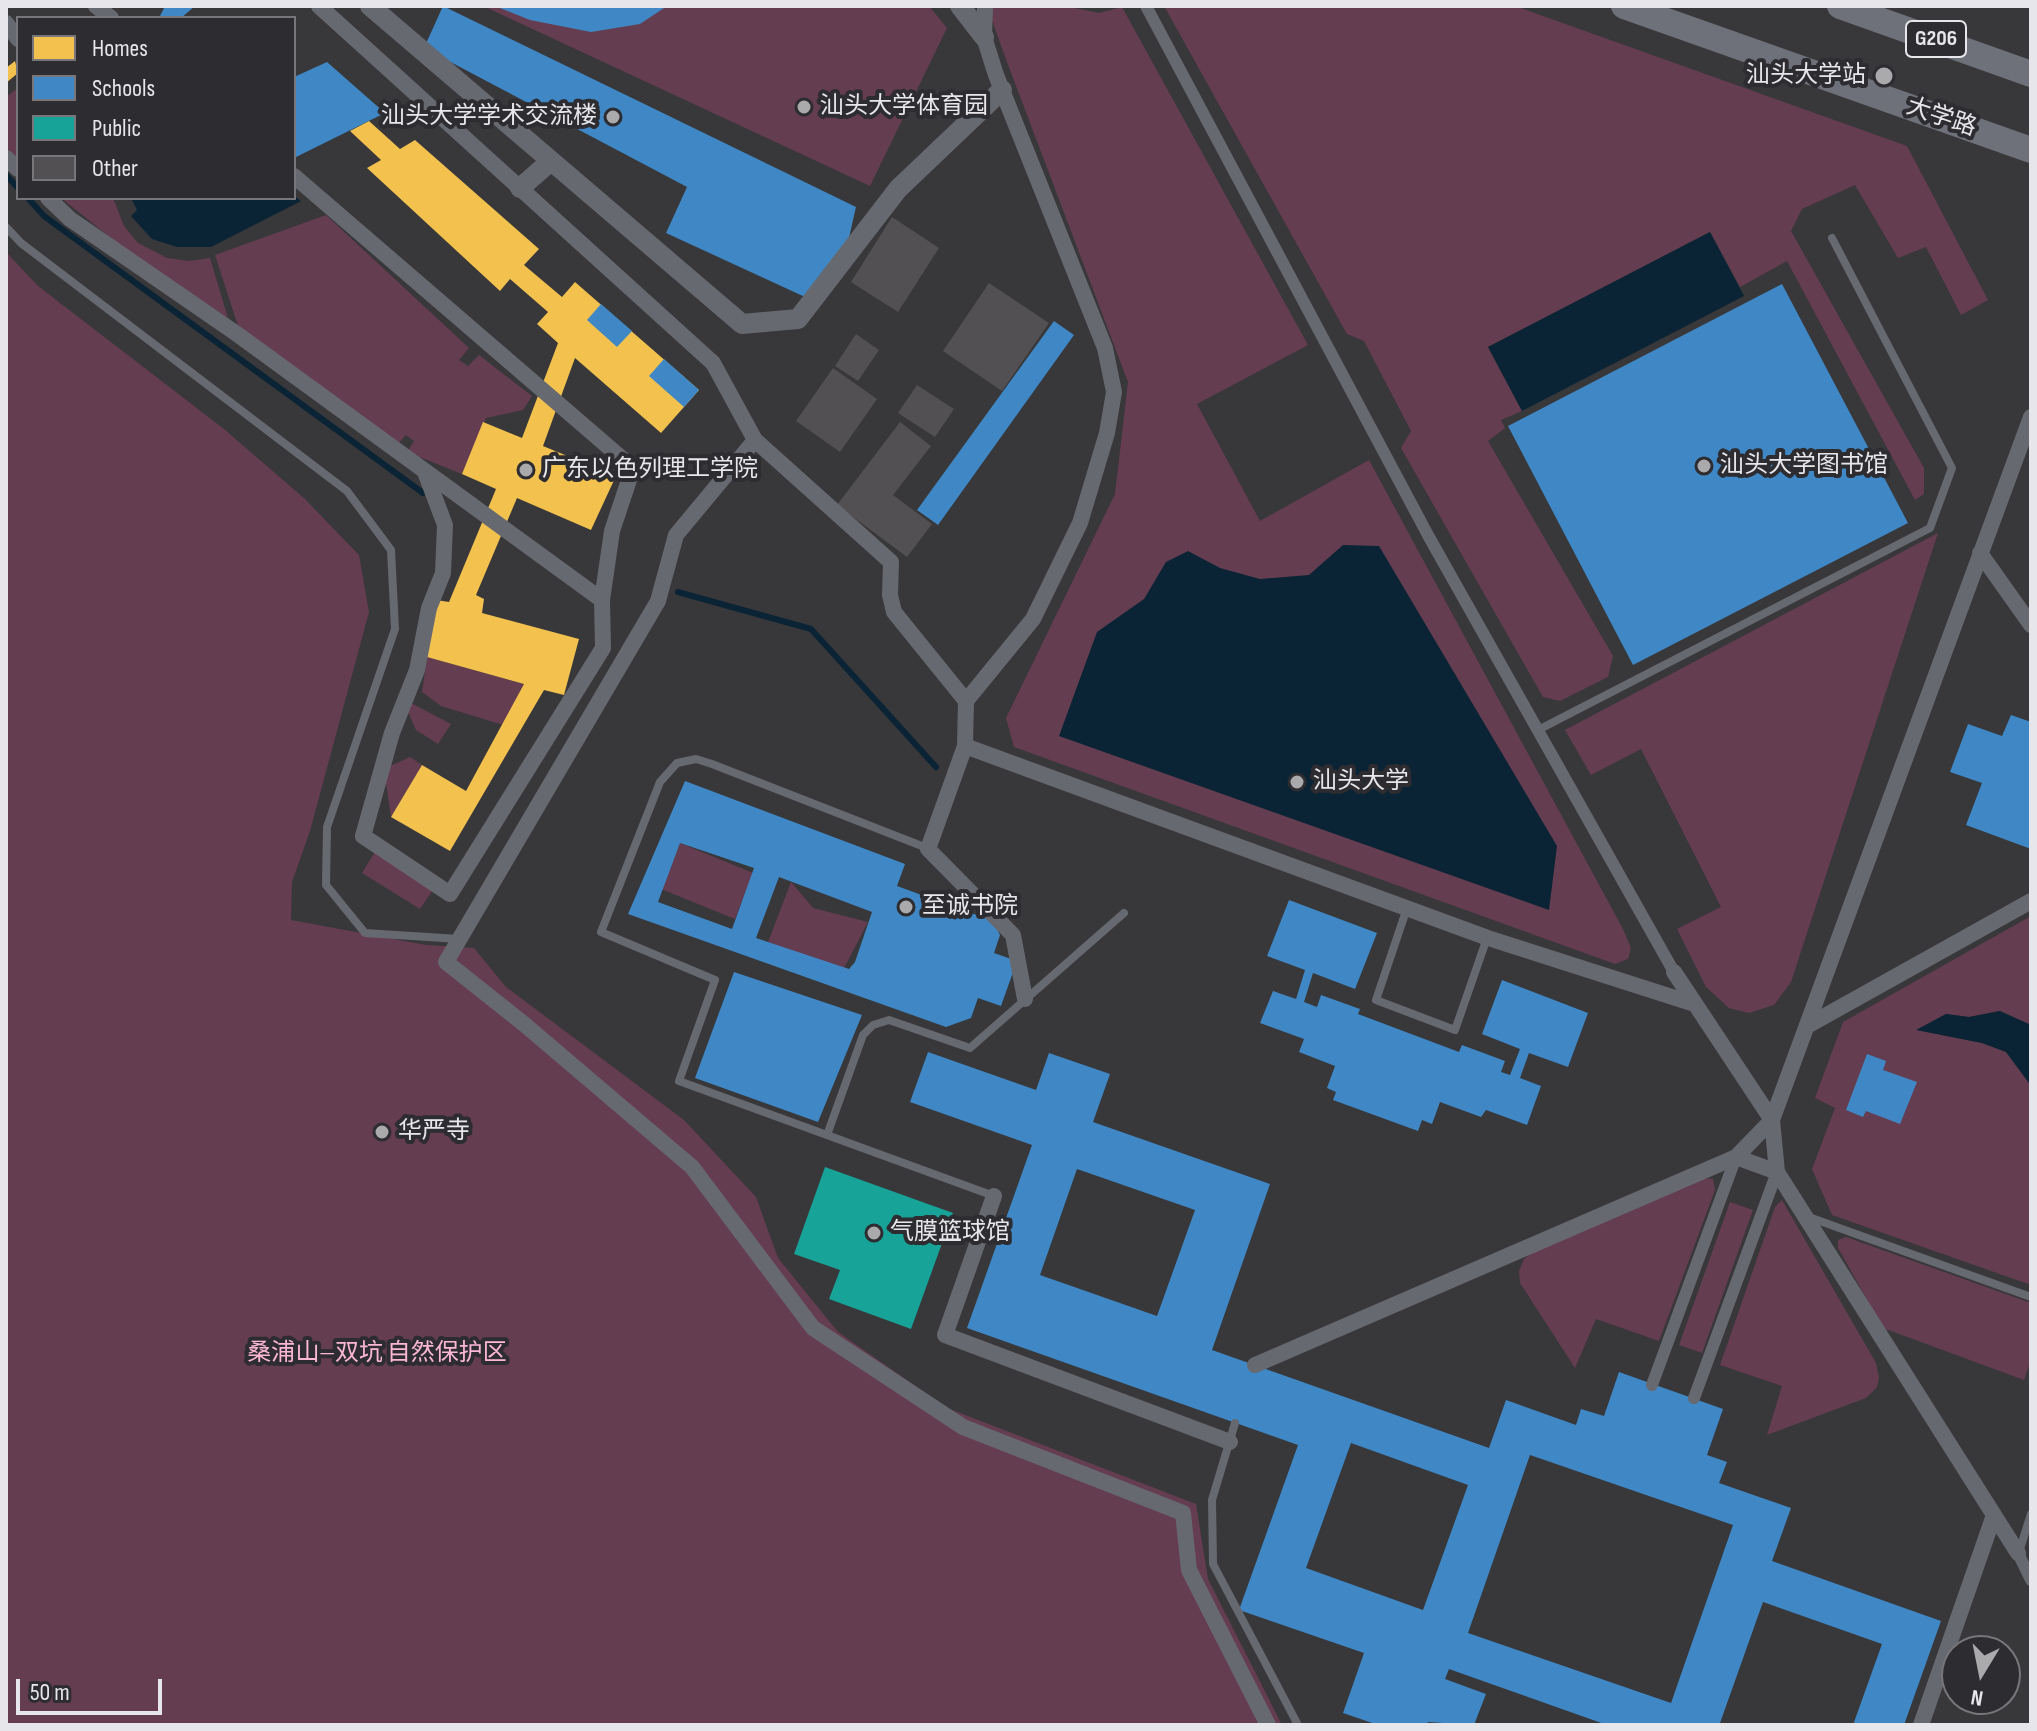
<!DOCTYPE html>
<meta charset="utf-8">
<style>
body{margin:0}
#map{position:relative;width:2037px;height:1731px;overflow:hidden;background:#38373a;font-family:"Sofia Sans Condensed",sans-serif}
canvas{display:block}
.frame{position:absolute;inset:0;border:8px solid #e7e6ea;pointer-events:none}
.legend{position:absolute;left:16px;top:16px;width:280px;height:184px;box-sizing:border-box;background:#2d2c30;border:2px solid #77767a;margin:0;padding:10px 14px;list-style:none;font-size:24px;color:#e7e6ea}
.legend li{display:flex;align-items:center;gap:16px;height:40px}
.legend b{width:40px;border:2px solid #77767a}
.north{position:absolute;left:1941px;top:1635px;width:80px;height:80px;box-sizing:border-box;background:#2d2c30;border:2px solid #77767a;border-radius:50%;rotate:190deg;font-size:22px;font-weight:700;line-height:32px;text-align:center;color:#e7e6ea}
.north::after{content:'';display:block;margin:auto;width:28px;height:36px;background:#aaa9ac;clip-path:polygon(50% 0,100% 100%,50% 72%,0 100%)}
.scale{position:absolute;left:16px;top:1679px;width:146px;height:36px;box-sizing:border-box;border:4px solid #e7e6ea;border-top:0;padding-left:10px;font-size:24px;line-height:28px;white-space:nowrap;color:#e7e6ea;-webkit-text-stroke:6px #2d2c30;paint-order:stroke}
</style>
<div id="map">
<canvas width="2037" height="1731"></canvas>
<div class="frame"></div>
<ul class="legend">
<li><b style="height:22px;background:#f2c14e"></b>Homes</li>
<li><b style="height:22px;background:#3f88c5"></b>Schools</li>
<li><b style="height:22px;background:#17a398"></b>Public</li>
<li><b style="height:22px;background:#525052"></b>Other</li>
</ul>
<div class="north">N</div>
<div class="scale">50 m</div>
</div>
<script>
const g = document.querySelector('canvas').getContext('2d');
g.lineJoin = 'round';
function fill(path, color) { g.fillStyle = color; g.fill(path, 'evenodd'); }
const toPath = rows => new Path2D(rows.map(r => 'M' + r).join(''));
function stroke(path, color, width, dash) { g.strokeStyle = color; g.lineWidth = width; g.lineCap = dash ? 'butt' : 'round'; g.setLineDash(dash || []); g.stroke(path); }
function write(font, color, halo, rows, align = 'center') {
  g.font = font + ' "Sofia Sans Condensed","Noto Sans SC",sans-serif'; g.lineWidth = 8; g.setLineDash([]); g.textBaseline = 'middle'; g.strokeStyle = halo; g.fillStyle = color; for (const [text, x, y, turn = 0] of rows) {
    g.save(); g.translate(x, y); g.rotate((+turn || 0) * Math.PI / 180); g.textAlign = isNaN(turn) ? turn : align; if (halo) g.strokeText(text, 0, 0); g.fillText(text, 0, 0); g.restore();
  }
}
fill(toPath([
 [483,6,929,6,947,28,870,186],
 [992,6,1065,6,1099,13,1122,7,1308,345,1197,404,1260,521,1369,460,1623,929,1631,948,1628,959,1615,964,1014,747,1006,718,1115,494,1128,382,1004,54,991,17],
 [1164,6,1515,6,1907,146,1988,300,1961,315,1926,247,1898,258,1855,185,1802,209,1791,231,1924,468,1924,494,1915,500,1787,261,1740,287,1710,232,1488,347,1522,411,1501,420,1505,428,1488,441,1613,656,1608,677,1560,701,1543,697,1401,448,1411,431,1364,341,1347,334],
 [18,88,18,161,6,150,6,97],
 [61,198,113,198,124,226,138,243,167,258,189,261,210,258,228,318,126,250],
 [326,215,469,348,459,360,468,366,479,355,532,396,523,410,486,418,462,474,407,452,414,441,406,435,397,445,239,329,215,255],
 [6,252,38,286,224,429,305,499,359,555,369,612,310,831,292,882,291,920,426,945,474,948,506,987,684,1120,756,1197,778,1258,838,1332,947,1408,1196,1504,1208,1579,1282,1725,6,1725],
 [1938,533,1791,982,1774,1005,1749,1013,1729,1008,1706,987,1677,929,1721,907,1641,749,1591,775,1565,730],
 [427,657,524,684,503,725,441,706,422,692],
 [411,703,451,724,438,744,416,730,408,712],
 [410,757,422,765,391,817,385,776,388,767],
 [680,843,753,873,735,919,661,889],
 [378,847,437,884,420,909,362,873],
 [791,882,813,908,868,922,843,970,768,942],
 [2031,916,2031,1025,1999,1011,1969,1017,1946,1014,1918,1030,1982,1043,2006,1052,2029,1083,2031,1285,1832,1215,1812,1169,1835,1108,1815,1098,1843,1022],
 [1703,1178,1713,1179,1715,1190,1659,1341,1596,1319,1575,1368,1520,1283,1519,1271,1524,1259,1533,1252],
 [1782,1200,1876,1363,1879,1378,1877,1387,1866,1398,1767,1435,1782,1386,1720,1365,1775,1207],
 [1730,1202,1753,1210,1702,1353,1679,1345],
 [1846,1237,2031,1303,2031,1360,2024,1380,1883,1328,1838,1248,1838,1240]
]), '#653d50');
fill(toPath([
 [294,196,301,201,211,247,177,247,152,239,131,216,137,210,131,198],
 [1710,232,1744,296,1522,411,1488,347],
 [1343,545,1379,546,1557,846,1549,910,1059,736,1097,632,1144,599,1166,562,1188,551,1220,568,1260,579,1309,575],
 [2000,1011,2031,1025,2031,1126,2029,1083,2006,1052,1982,1043,1916,1030,1946,1014,1969,1017]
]), '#0a2435');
fill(toPath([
 [15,61,18,73,6,83,6,68],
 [369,121,400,149,415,140,539,249,524,265,562,297,575,282,699,390,661,433,575,358,543,446,616,476,591,530,517,498,476,595,484,599,482,613,579,639,564,695,544,690,450,851,391,817,422,765,466,791,524,684,427,657,436,600,449,602,496,489,462,474,483,422,522,438,558,343,537,324,548,312,510,279,500,291,367,168,381,160,350,131]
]), '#f2c14e');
fill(toPath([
 [165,6,195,6,181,18,159,18],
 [443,6,856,207,848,242,805,297,666,233,687,187,424,48],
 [495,6,667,6,640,24,591,32,530,20],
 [327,62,385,113,294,158,294,77],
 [1782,284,1908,523,1633,665,1508,426],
 [601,304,632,331,617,347,587,320],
 [1054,321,1074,335,938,525,917,510],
 [664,359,699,390,684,407,649,376],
 [2011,715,2031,722,2031,849,1966,825,1982,783,1950,772,1968,724,2002,736],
 [685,781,905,864,897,886,993,921,1000,935,994,953,1017,961,1001,1006,978,998,971,1018,946,1027,628,914],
 [680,843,754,868,732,929,658,902],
 [779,877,872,912,855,962,849,969,756,938],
 [1289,900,1377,933,1355,989,1313,973,1304,1002,1317,1007,1321,995,1360,1009,1358,1014,1459,1052,1462,1045,1505,1061,1501,1072,1510,1075,1520,1049,1482,1034,1502,980,1588,1013,1568,1067,1529,1053,1520,1078,1541,1086,1527,1125,1486,1110,1481,1117,1440,1102,1432,1124,1422,1120,1418,1131,1333,1100,1336,1092,1327,1088,1335,1066,1299,1052,1304,1039,1260,1023,1273,991,1296,999,1305,970,1267,956],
 [734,972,862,1015,818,1122,695,1078],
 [928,1052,1036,1090,1049,1053,1110,1074,1093,1122,1270,1184,1212,1350,1489,1448,1506,1400,1576,1425,1581,1409,1604,1416,1619,1372,1723,1409,1707,1455,1727,1462,1719,1483,1791,1508,1772,1561,1941,1621,1904,1725,1853,1725,1882,1644,1763,1602,1720,1723,1725,1725,1607,1725,1449,1669,1445,1679,1486,1694,1474,1725,1428,1722,1427,1725,1378,1725,1343,1713,1364,1653,1239,1610,1298,1445,967,1328,1032,1145,910,1102],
 [1077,1169,1195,1210,1157,1316,1040,1275],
 [1351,1443,1468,1485,1423,1610,1306,1568],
 [1530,1455,1733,1525,1671,1703,1468,1633],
 [1867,1054,1886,1061,1883,1070,1917,1082,1900,1124,1866,1111,1863,1117,1846,1110]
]), '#3f88c5');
fill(toPath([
 [825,1167,953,1213,911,1329,829,1299,840,1270,794,1254]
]), '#17a398');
stroke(toPath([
 [6,175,18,188],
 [28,198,44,216,423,493],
 [678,592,811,629,936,767]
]), '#0a2435', 6);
fill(toPath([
 [892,217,939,248,898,312,851,282],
 [989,283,1049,323,1002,391,943,351],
 [856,334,879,350,858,381,835,366],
 [833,368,877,399,840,452,796,421],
 [917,385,954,409,935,437,898,413],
 [900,422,931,446,893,495,932,524,907,557,837,505]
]), '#525052');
stroke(toPath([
 [6,227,21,243,347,491,391,550,395,629,327,827,326,885,365,933,459,939],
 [1538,730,1930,528,1952,468,1832,238],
 [927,848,712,764,696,759,677,763,660,782,601,932,715,980,679,1081,994,1196],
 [1407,908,1376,1000,1455,1030,1487,938],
 [827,1135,863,1035,873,1025,889,1020,970,1048,1124,913],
 [1806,1216,2031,1297],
 [1235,1423,1212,1500,1213,1564,1298,1725],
 [2019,1552,2031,1514]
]), '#676970', 8);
stroke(toPath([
 [1146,6,1429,537,1674,972],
 [1652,1385,1736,1157],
 [1694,1398,1777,1172],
 [2018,1553,2031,1580]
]), '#676970', 12);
stroke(toPath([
 [96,6,111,18],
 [319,6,713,363,755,440,891,562,890,595,894,612,966,701,965,746,1488,938,1691,1003],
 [6,23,18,39],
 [6,158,18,169],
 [294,176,633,468,612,531,602,600],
 [48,198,70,219,237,334,602,600,603,648,450,894,363,836,392,733,417,670,429,608,443,573,445,525,425,472],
 [755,440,676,535,658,601,446,962,524,1024,692,1167,813,1328,963,1427,1183,1513,1189,1570,1268,1725],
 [1980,553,2031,625],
 [966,701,1033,619,1080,523,1107,433,1114,392,1105,348,996,75,984,37,985,6],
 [965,746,928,849,1013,935,1025,999],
 [1674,972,1772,1120,1736,1157],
 [1807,1026,2031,901],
 [1777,1172,1772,1120,2031,417],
 [994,1196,945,1335,1230,1442],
 [1255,1365,1736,1157,1777,1172,2018,1553],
 [1921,1725,1993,1518]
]), '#676970', 16);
stroke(toPath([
 [370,6,742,324,798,319,898,189,1002,90],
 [960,6,984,37],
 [520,188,551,161]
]), '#676970', 20);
stroke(toPath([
 [1624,6,2031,150],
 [1840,6,2031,74]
]), '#6e717a', 26);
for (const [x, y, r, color] of [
 [1884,76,10,"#aaa9ac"],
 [804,107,8,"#aaa9ac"],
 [613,117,8,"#aaa9ac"],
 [1704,466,8,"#aaa9ac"],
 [526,470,8,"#aaa9ac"],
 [1297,782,8,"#aaa9ac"],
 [906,907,8,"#aaa9ac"],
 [382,1132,8,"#aaa9ac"],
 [874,1233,8,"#aaa9ac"]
]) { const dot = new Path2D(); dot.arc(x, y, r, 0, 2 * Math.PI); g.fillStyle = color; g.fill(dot); stroke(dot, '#2d2c30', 3); }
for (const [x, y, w] of [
 [1936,39,60]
]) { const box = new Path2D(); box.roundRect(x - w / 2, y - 18, w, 36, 6); g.fillStyle = '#2d2c30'; g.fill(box); stroke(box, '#e7e6ea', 2); }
write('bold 22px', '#e7e6ea', null, [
 ["G206",1936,39]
]);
write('24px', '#e7e6ea', '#2d2c30', [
 ["汕头大学站",1866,76,"right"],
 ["汕头大学体育园",820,107],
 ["汕头大学学术交流楼",597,117,"right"],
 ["汕头大学图书馆",1720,466],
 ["广东以色列理工学院",542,470],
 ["汕头大学",1313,782],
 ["至诚书院",922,907],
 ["华严寺",398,1132],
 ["气膜篮球馆",890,1233]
], 'left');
write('24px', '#e7e6ea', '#2d2c30', [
 ["大学路",1941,118,19]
]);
write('24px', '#fcb7d6', '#2d2c30', [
 ["桑浦山—双坑 自然保护区",377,1354]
]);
</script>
